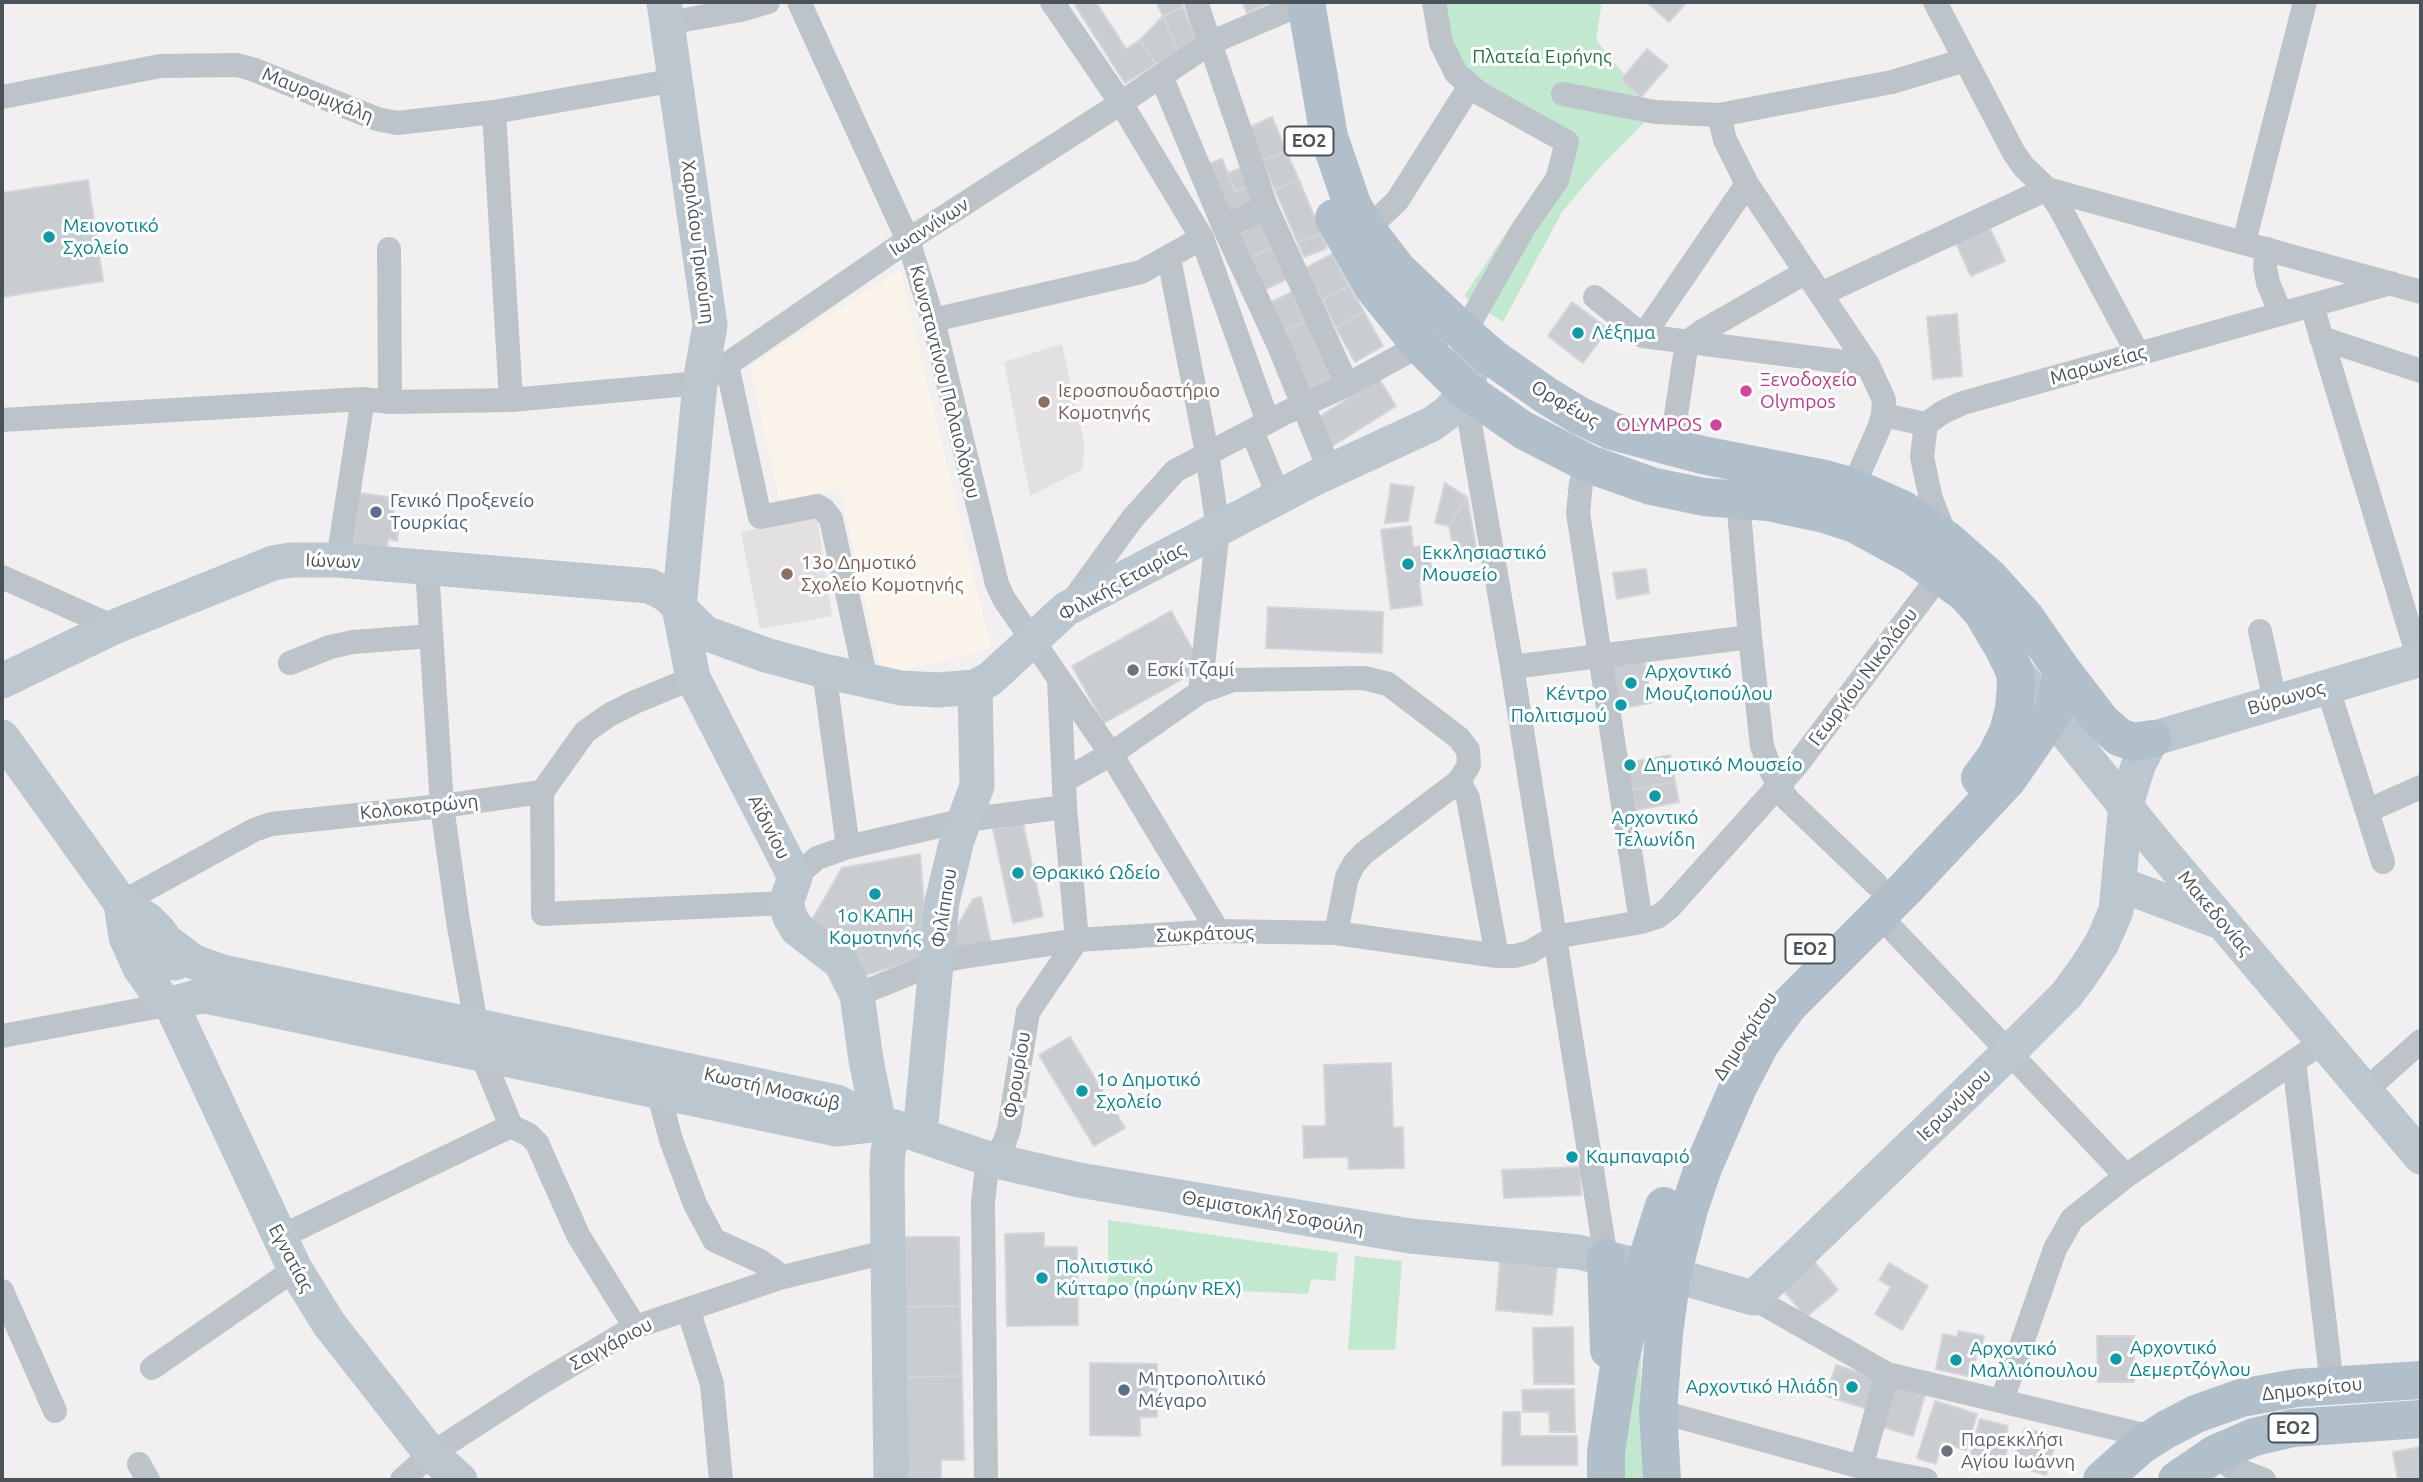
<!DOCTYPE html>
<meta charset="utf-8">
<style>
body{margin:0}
#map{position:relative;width:2423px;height:1482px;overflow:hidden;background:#f1efef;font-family:Ubuntu,sans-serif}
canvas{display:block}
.frame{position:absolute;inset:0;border:4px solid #495359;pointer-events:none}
</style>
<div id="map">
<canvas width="2423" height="1482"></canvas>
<div class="frame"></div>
</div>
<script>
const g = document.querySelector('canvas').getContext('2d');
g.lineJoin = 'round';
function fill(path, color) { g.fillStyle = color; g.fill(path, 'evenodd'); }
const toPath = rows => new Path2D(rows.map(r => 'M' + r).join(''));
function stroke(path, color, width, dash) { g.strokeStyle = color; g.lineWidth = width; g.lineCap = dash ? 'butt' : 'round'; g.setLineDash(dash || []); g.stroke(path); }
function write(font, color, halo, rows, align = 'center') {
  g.font = font + ' Ubuntu,sans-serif'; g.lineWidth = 6; g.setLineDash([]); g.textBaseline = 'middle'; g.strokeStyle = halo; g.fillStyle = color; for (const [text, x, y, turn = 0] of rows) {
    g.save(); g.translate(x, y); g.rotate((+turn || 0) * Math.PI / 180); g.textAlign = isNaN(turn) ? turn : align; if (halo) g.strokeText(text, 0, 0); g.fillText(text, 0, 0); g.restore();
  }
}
fill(toPath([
 [900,270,991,648,882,676,840,488,780,503,750,366]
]), '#faf4ea');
fill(toPath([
 [1062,344,1084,442,1083,469,1030,496,1004,362],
 [816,510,832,616,760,629,741,533]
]), '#e2e0e0');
fill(toPath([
 [1439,2,1602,2,1596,40,1655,112,1599,168,1562,212,1503,322,1464,296,1567,142,1458,65],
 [1108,1220,1338,1253,1335,1281,1311,1279,1308,1294,1108,1285],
 [1355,1256,1402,1261,1395,1350,1348,1350],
 [1641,1355,1640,1417,1643,1480,1623,1480,1622,1462,1637,1363]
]), '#c2e9cf');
const building = toPath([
 [1079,2,1096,2,1126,49,1140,40,1156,64,1125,83,1075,5,1079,2],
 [1156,2,1181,2,1183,7,1163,16,1156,2],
 [1242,2,1265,2,1266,4,1247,13,1242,2],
 [1647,2,1687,2,1669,22,1647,2],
 [1183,7,1198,44,1178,52,1163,16,1183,7],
 [1163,16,1178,52,1156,64,1140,40,1163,16],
 [1647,49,1668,66,1641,97,1621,80,1647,49],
 [1272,117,1286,151,1262,161,1248,128,1272,117],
 [1286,151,1299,180,1275,190,1262,161,1286,151],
 [1222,159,1235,191,1250,186,1257,204,1228,215,1209,164,1222,159],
 [1243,167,1250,186,1235,191,1228,173,1243,167],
 [88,180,103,281,2,297,2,193,88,180],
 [1299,180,1321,233,1298,243,1275,190,1299,180],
 [1258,218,1273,247,1247,259,1233,229,1258,218],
 [1988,224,2005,261,1971,276,1954,239,1988,224],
 [1321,233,1327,248,1304,257,1298,243,1321,233],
 [1273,247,1287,279,1262,291,1247,259,1273,247],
 [1332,254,1349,286,1322,300,1306,268,1332,254],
 [1349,286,1364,312,1336,328,1322,300,1349,286],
 [1292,292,1305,321,1282,332,1269,303,1292,292],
 [1572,302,1608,329,1583,363,1548,336,1572,302],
 [1364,312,1383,346,1355,362,1336,328,1364,312],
 [1957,314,1962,376,1933,379,1927,317,1957,314],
 [1305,321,1331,379,1307,390,1282,332,1305,321],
 [1379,379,1396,406,1331,447,1314,420,1379,379],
 [1445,483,1467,497,1449,526,1435,523,1445,483],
 [1391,484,1414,487,1408,521,1385,523,1391,484],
 [360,493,395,498,392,525,399,526,397,541,388,539,386,553,352,548,360,493],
 [1467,497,1476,548,1454,552,1449,526,1467,497],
 [1411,526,1413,547,1428,545,1433,581,1419,583,1422,605,1391,609,1381,530,1411,526],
 [1646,569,1649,593,1617,599,1613,573,1646,569],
 [1268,607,1383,612,1382,653,1266,648,1268,607],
 [1171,611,1197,658,1188,663,1193,673,1104,723,1072,666,1171,611],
 [1644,656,1651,703,1618,709,1610,662,1644,656],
 [1670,755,1675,782,1632,790,1627,763,1670,755],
 [1675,782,1679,802,1636,810,1632,790,1675,782],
 [1023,823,1043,916,1013,923,993,829,1023,823],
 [920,854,928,956,859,977,812,920,842,868,920,854],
 [981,897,991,943,953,952,947,944,973,899,981,897],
 [1070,1037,1125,1128,1094,1146,1039,1055,1070,1037],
 [1391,1063,1393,1128,1403,1127,1404,1168,1349,1169,1348,1157,1304,1158,1303,1126,1326,1126,1324,1065,1391,1063],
 [1580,1167,1581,1195,1504,1198,1502,1170,1580,1167],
 [1044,1233,1044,1247,1077,1247,1078,1325,1007,1326,1005,1234,1044,1233],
 [902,1237,959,1237,960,1306,903,1307,902,1237],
 [1812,1259,1838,1290,1806,1317,1780,1286,1812,1259],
 [1500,1260,1557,1266,1552,1315,1496,1310,1500,1260],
 [1889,1263,1928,1286,1902,1330,1875,1314,1891,1287,1879,1280,1889,1263],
 [960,1306,962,1376,904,1377,903,1307,960,1306],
 [1573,1327,1574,1384,1534,1384,1533,1328,1573,1327],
 [1959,1331,1984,1336,1981,1351,1977,1350,1972,1377,1936,1369,1943,1334,1957,1337,1959,1331],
 [2097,1336,2134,1336,2134,1382,2098,1382,2097,1336],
 [1090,1363,1157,1364,1157,1417,1140,1417,1140,1436,1090,1435,1090,1363],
 [1836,1365,1878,1379,1868,1409,1826,1396,1836,1365],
 [962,1376,964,1460,941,1460,941,1480,906,1480,904,1377,962,1376],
 [1892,1386,1925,1395,1913,1436,1880,1426,1892,1386],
 [1574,1389,1575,1432,1550,1432,1549,1412,1523,1412,1522,1390,1574,1389],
 [1935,1401,1977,1414,1966,1450,1942,1442,1936,1464,1917,1458,1935,1401],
 [1503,1412,1520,1412,1520,1436,1577,1436,1577,1465,1502,1465,1503,1412],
 [1980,1419,2008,1426,2005,1440,2009,1441,2002,1468,1969,1459,1980,1419],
 [2025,1428,2057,1438,2046,1475,2013,1465,2025,1428],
 [2421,1447,2421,1480,2398,1480,2393,1452,2421,1447]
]);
fill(building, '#c9ccd0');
stroke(building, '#d3d5d9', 2);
stroke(toPath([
 [799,2,908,240,933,320,997,584,1004,599,1111,754,1218,931],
 [1052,2,1121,103,1202,238,1268,422],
 [1196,2,1266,207,1347,385],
 [1935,2,2014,153,2024,167,2047,189,2060,208,2138,354],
 [667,23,741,10,768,2],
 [1161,76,1224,227,1279,346,1330,471],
 [1563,94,1655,112,1719,115,1892,82,1965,60],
 [2,97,160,66,237,65,252,69,377,119,397,123,494,112,676,80],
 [494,112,511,400],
 [1719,115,1725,140,1747,184,1868,365,1884,400,1883,415,1879,428,1848,498],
 [2047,189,2421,292],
 [1364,226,1380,217,1397,201,1470,86],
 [1224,227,1266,207],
 [2244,242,2305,2],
 [389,249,390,402],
 [2267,249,2265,267,2268,283,2281,314],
 [1169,258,1207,453,1218,529,1200,692],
 [1821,294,2047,189],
 [1595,297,1643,336,1868,365],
 [2312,306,2419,660],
 [933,320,1141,272,1202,238],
 [1643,336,1747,184],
 [2321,338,2421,371],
 [727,365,760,517,817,506,823,509,831,519,866,680],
 [1464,389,1512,667,1606,1258],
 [1883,415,1926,424],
 [2,420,363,399,390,402,511,400,700,383,908,240,1121,103,1210,43,1306,2],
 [1252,431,1279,497],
 [1671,448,1687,342,1701,332,1806,272],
 [1589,464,1581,483,1578,513,1641,922],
 [1738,500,1750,637,1762,746,1771,771,1787,799,1876,884],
 [1946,537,1931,499,1922,457,1926,424,1943,412,1963,403,2391,283],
 [338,560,363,399],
 [427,568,442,806,458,921,481,1053,511,1126],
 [2,577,114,627],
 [1071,603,1132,519,1175,471,1287,412,1347,385,1435,337,1449,333,1464,333,1523,229,1557,180,1567,142,1479,93,1456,73,1441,43,1434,2],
 [2260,631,2275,701],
 [290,663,330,647,353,642,431,636],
 [1512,667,1750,637],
 [824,671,848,847],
 [2327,686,2367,811,2421,787],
 [1065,780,1111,754,1200,692,1233,680,1364,678,1388,684,1459,738,1468,750,1469,765,1459,781,1364,853,1354,864,1347,877,1336,933],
 [1459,781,1468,798,1497,956],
 [542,792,543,914,786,903],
 [2367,811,2383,862],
 [795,877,817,858,848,847,965,820,1065,807],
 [121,903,254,830,271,824,442,806,542,792,585,732,609,715,635,702,693,678],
 [1879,915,2126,1176],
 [857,995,936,963,956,958,1077,940,1218,931,1336,933,1497,956,1515,956,1530,952,1555,937,1641,922,1659,916,1669,908,1796,766,1940,575],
 [2,1036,171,1004],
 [2294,1061,2332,1385],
 [2366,1090,2421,1041],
 [658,1091,671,1140,695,1204,714,1240,760,1261,783,1277],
 [511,1126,529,1135,537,1143,578,1235,635,1327],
 [280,1237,511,1126],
 [2,1291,55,1411],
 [1753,1298,1887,1374,2152,1437],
 [688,1309,712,1384,721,1480],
 [152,1368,295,1269],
 [2002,1400,2055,1249,2072,1219,2126,1176,2324,1041],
 [1658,1411,1861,1467,1926,1480],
 [2215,1454,2231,1467,2264,1480],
 [139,1464,148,1480],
 [1861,1467,1887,1374],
 [402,1480,431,1454,539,1384,635,1327,783,1277,886,1252],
 [986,1480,983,1202,986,1175,1005,1141,1009,1129,1028,1012,1077,940,1065,807,1059,681]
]), '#bcc3c9', 24);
stroke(toPath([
 [664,2,710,325,700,383,679,607,693,678,795,877,786,903,790,917,797,929,841,963,857,995,866,1060,879,1124],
 [2012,666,2152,839,2421,1157],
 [2,681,114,627,273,563,291,560,338,560,650,586,667,595,705,633,766,655,824,671,901,688,938,690,975,687,990,679,1066,609,1315,478,1432,424,1447,413,1456,404,1470,376,1471,361,1469,346,1464,333],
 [2,737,121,903,148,920,158,930,166,941,175,963],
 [2119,884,2221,922],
 [121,903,126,937,140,968,161,998,171,1004],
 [166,941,194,962,223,972,837,1102,879,1124],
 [171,1004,200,996,210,997,836,1129,879,1124,895,1127,992,1160,1079,1180,1410,1236,1578,1252,1645,1267,1753,1298,2009,1052,2067,994,2086,968,2102,943,2116,911,2126,804,2139,763,2152,739,2421,659],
 [171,1004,295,1269,329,1324,431,1454,460,1480],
 [920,1134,942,902,957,840,977,786,975,687],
 [891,1480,887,1170,888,1151,895,1127]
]), '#bcc6ce', 35);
stroke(toPath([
 [1306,2,1329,137,1352,204,1364,226,1398,270,1464,333,1493,358,1547,396,1580,416,1612,431,1702,455,1825,479,1853,487,1902,509,1947,540,1989,577,2025,617,2062,670,2058,695,2052,715,2008,779,1908,886,1789,1005,1761,1043,1738,1087,1703,1168,1689,1209,1672,1275,1664,1333,1658,1411,1662,1480],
 [1334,218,1373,287,1420,345,1464,389,1523,430,1589,464,1651,486,1704,497,1768,502,1824,514,1855,524,1912,555,1965,593,1982,612,2004,649,2015,672,2016,685,2014,709,2008,732,1995,758,1980,778],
 [2062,670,2102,722,2119,737,2133,742,2152,739],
 [1606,1258,1609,1350],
 [1606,1480,1606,1452,1620,1360,1637,1291,1664,1206],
 [2102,1480,2140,1446,2167,1429,2196,1414,2241,1398,2296,1388,2421,1380],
 [2177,1480,2215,1454,2254,1437,2293,1428,2421,1419]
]), '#b1bfca', 38);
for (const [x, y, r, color] of [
 [49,237,7,"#0f9aa8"],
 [1578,333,7,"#0f9aa8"],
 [1746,391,7,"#d1479c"],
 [1044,402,7,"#8d6e63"],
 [1716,425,7,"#d1479c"],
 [376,512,7,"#5c6f8a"],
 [1408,564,7,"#0f9aa8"],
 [787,574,7,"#8d6e63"],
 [1133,670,7,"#6b7280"],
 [1631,683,7,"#0f9aa8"],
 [1621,705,7,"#0f9aa8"],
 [1630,765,7,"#0f9aa8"],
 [1655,796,7,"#0f9aa8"],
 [1018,873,7,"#0f9aa8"],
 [875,894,7,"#0f9aa8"],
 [1082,1091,7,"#0f9aa8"],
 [1572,1157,7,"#0f9aa8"],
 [1042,1278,7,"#0f9aa8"],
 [2116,1359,7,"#0f9aa8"],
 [1956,1360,7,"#0f9aa8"],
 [1852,1387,7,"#0f9aa8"],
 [1124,1390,7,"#5c6f8a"],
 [1947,1451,7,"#6b7280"]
]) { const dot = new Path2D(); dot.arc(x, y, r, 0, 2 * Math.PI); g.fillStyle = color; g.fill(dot); stroke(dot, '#fff', 2.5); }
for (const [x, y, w] of [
 [1309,141,49],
 [1810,949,49],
 [2293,1428,49]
]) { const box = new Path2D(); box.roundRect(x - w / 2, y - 14.5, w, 29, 5); g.fillStyle = '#fff'; g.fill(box); stroke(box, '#495359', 2); }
write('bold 18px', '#495359', null, [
 ["ΕΟ2",1309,141],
 ["ΕΟ2",1810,949],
 ["ΕΟ2",2293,1428]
]);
write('19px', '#227245', '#fff', [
 ["Πλατεία Ειρήνης",1542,57]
]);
write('19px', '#495359', '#fff', [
 ["Μαυρομιχάλη",318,95,22],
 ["Ιωαννίνων",929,227,-33],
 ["Χαριλάου Τρικούπη",698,242,83],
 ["Μαρωνείας",2098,365,-16],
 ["Κωνσταντίνου Παλαιολόγου",945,382,76],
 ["Ορφέως",1565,404,30],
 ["Ιώνων",333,561,2],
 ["Φιλικής Εταιρίας",1122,582,-29],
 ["Γεωργίου Νικολάου",1863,677,-53],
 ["Βύρωνος",2286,698,-16],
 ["Κολοκοτρώνη",419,807,-6],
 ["Αϊδινίου",769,827,63],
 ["Φιλίππου",944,908,-81],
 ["Μακεδονίας",2215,913,50],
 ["Σωκράτους",1205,934,-2],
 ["Δημοκρίτου",1745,1036,-57],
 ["Φρουρίου",1017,1075,-81],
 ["Κωστή Μοσκώβ",772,1089,13],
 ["Ιερωνύμου",1954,1105,-44],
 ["Θεμιστοκλή Σοφούλη",1273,1213,10],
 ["Εγνατίας",291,1258,62],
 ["Σαγγάριου",611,1344,-28],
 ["Δημοκρίτου",2312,1389,-6]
]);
write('19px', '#0d838f', '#fff', [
 ["Μειονοτικό",63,226],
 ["Σχολείο",63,248],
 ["Λέξημα",1592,333],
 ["Εκκλησιαστικό",1422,553],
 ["Μουσείο",1422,575],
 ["Αρχοντικό",1645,672],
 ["Μουζιοπούλου",1645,694],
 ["Κέντρο",1607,694,"right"],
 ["Πολιτισμού",1607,716,"right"],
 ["Δημοτικό Μουσείο",1644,765],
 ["Αρχοντικό",1655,818,"center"],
 ["Τελωνίδη",1655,840,"center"],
 ["Θρακικό Ωδείο",1032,873],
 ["1ο ΚΑΠΗ",875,916,"center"],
 ["Κομοτηνής",875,938,"center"],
 ["1ο Δημοτικό",1096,1080],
 ["Σχολείο",1096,1102],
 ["Καμπαναριό",1586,1157],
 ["Πολιτιστικό",1056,1267],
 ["Κύτταρο (πρώην REX)",1056,1289],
 ["Αρχοντικό",2130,1348],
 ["Δεμερτζόγλου",2130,1370],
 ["Αρχοντικό",1970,1349],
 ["Μαλλιόπουλου",1970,1371],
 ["Αρχοντικό Ηλιάδη",1838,1387,"right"]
], 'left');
write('19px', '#b23c85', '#fff', [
 ["Ξενοδοχείο",1760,380],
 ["Olympos",1760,402],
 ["OLYMPOS",1702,425,"right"]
], 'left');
write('19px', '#785e54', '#fff', [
 ["Ιεροσπουδαστήριο",1058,391],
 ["Κομοτηνής",1058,413],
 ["13ο Δημοτικό",801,563],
 ["Σχολείο Κομοτηνής",801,585]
], 'left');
write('19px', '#4e5e75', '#fff', [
 ["Γενικό Προξενείο",390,501],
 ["Τουρκίας",390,523],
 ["Μητροπολιτικό",1138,1379],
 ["Μέγαρο",1138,1401]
], 'left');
write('19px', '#5b616d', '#fff', [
 ["Εσκί Τζαμί",1147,670],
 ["Παρεκκλήσι",1961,1440],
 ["Αγίου Ιωάννη",1961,1462]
], 'left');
</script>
